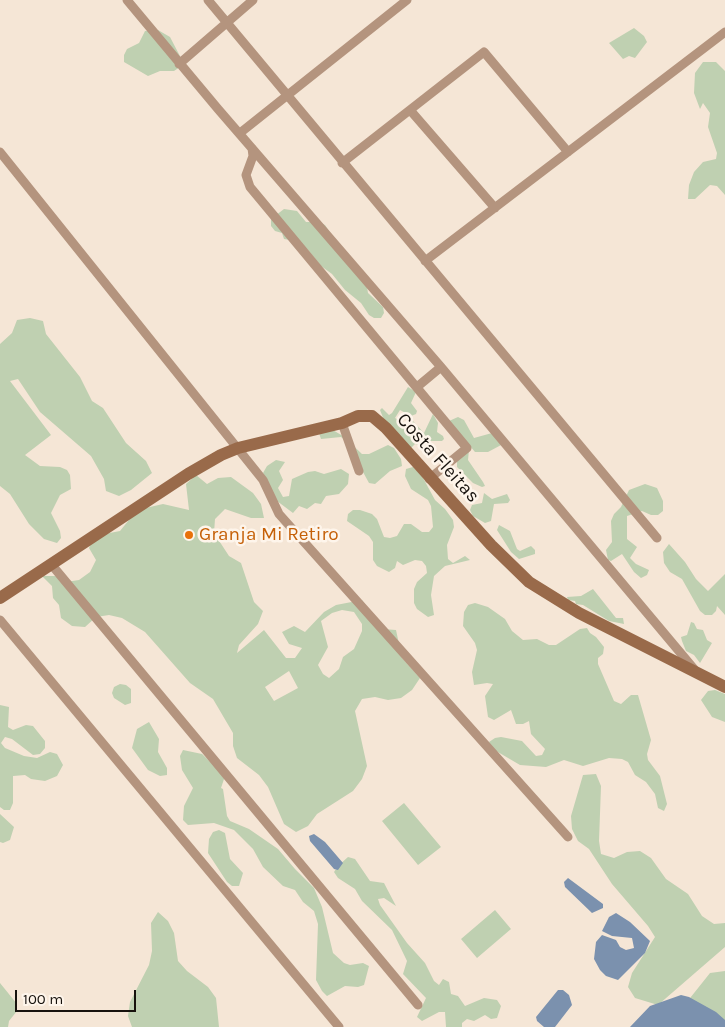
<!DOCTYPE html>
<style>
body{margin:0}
#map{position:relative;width:725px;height:1027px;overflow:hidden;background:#f5e6d6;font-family:Karla,sans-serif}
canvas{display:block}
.scale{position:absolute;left:15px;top:990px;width:121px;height:22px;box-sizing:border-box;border:2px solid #17120d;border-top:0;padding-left:6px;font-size:15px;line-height:18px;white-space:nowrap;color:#17120d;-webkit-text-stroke:4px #fef5eb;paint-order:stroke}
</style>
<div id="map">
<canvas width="725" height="1027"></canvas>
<div class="scale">100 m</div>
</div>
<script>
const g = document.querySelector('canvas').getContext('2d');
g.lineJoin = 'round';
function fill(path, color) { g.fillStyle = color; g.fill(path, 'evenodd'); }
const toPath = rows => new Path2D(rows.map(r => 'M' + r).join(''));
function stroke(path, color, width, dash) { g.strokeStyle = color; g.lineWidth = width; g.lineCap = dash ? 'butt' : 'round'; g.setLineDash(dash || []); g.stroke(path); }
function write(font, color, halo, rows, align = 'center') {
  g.font = font + ' Karla,sans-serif'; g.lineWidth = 5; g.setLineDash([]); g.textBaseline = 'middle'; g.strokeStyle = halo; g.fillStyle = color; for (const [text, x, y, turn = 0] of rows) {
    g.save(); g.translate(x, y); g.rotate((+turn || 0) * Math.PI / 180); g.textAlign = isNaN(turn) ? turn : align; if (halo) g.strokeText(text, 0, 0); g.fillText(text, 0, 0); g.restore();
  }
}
fill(toPath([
 [634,28,644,36,647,42,635,58,629,56,623,59,609,43],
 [158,30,170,37,182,60,180,67,174,71,160,71,148,76,124,62,124,55,127,49,139,43,145,31],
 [703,62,716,62,725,71,725,195,717,186,710,185,695,199,688,199,689,185,694,172,703,162,716,159,717,153,708,127,710,113,703,103,700,109,694,93,695,73],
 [284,209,297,211,306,222,319,222,325,225,367,287,368,293,383,307,384,313,381,318,374,318,369,315,361,303,345,290,332,274,321,266,308,250,297,241,284,239,282,233,275,231,271,226,271,219],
 [30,318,43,321,46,334,80,377,92,401,103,408,126,443,146,461,152,473,131,490,119,496,106,491,104,479,91,456,40,412,18,379,10,381,51,435,25,455,40,466,60,467,67,470,70,475,71,489,60,495,51,513,60,531,61,538,57,543,44,539,29,524,10,494,0,486,0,344,12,333,17,320],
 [408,387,416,392,411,403,417,411,416,414,411,416,400,410,395,418,404,423,413,421,424,433,433,414,438,423,437,432,443,436,444,439,442,441,429,441,424,446,415,444,410,449,384,420,380,410,382,408,389,415,392,413],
 [458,417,464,420,474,438,492,433,503,444,488,452,475,452,449,421],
 [331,429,343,436,362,454,369,454,388,445,394,448,401,459,402,466,390,471,375,484,369,483,346,441,341,437,321,439,319,433],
 [469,450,468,460,483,482,485,486,482,487,473,483,457,467,457,461],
 [276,460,285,462,279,471,283,480,278,488,283,497,289,496,292,479,308,472,315,471,324,474,341,469,349,474,348,484,339,494,326,496,321,504,315,503,307,509,299,506,293,513,277,501,263,473,267,466],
 [413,467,422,476,435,500,445,509,453,520,454,527,447,545,448,559,453,563,465,556,470,560,445,566,434,576,431,595,434,615,428,617,417,609,414,603,414,589,417,582,427,573,426,566,422,561,415,560,403,565,397,561,395,568,389,572,377,566,373,560,373,542,369,536,347,521,348,514,353,510,360,510,372,514,377,519,384,537,390,538,397,536,404,524,411,524,422,532,429,532,433,527,431,506,428,500,411,489,405,476,406,469],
 [196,475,207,484,218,478,231,477,253,493,261,504,264,518,251,518,225,509,215,519,214,533,229,556,241,563,254,602,263,611,258,624,239,645,237,653,264,630,286,658,295,658,302,648,289,644,282,632,294,626,305,632,324,612,336,605,362,600,383,629,396,630,402,658,420,678,412,690,401,698,388,700,375,697,362,699,355,711,367,766,362,779,353,791,317,814,308,826,296,832,284,824,268,787,259,775,237,758,233,746,233,733,213,699,190,683,145,632,122,618,109,615,96,617,85,627,72,626,61,618,59,605,53,598,52,586,42,576,55,576,66,582,79,580,90,572,96,560,89,548,94,536,120,531,137,510,163,504,189,510,186,484],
 [342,610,354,612,362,624,362,631,354,649,343,657,339,669,329,678,323,674,318,665,328,647,321,621,332,613],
 [289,671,298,688,274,701,265,687],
 [645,484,657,488,663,501,663,511,658,515,651,515,642,511,627,516,627,539,637,547,630,558,636,564,649,570,647,575,641,578,634,572,622,554,611,561,608,560,606,550,612,542,611,521,614,514,621,507,629,490],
 [484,493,492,499,507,494,510,500,508,503,494,504,491,521,485,523,473,516,470,510,472,505,482,503],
 [499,525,510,531,517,549,520,551,531,546,535,550,535,554,519,559,511,552,497,530],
 [669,544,685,562,696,579,708,591,725,574,725,615,717,606,716,611,712,615,705,615,700,611,682,579,670,572,664,563,663,552],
 [593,589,616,618,623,618,624,624,609,621,583,605,576,604,575,601,568,600,567,597,581,596],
 [475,603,488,607,505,619,512,631,523,640,537,639,549,645,556,645,580,629,587,628,590,633,596,637,604,647,603,654,598,658,598,664,614,701,621,704,631,695,638,695,651,740,647,754,648,760,660,776,667,804,664,811,658,808,655,794,646,782,635,775,628,762,622,759,609,758,583,766,564,760,546,767,520,765,491,748,489,742,495,738,501,737,522,741,536,756,542,755,545,749,531,734,529,721,523,724,516,724,511,710,494,720,488,717,485,696,493,684,487,683,474,685,472,672,477,650,475,643,463,626,464,612,468,605],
 [691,622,694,623,697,629,703,630,707,640,712,643,700,663,694,655,686,651,682,641,681,637,687,635],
 [120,684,126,685,131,689,131,703,125,705,114,698,112,693,114,687],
 [715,690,725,694,725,722,712,717,701,700,708,691],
 [0,705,9,707,8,727,13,730,26,725,33,726,45,741,45,748,40,754,33,755,12,739,5,737,1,743,5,748,24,756,37,758,50,752,57,754,63,765,57,776,45,781,31,779,25,775,13,776,13,803,10,810,4,810,0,807],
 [149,722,159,739,158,752,167,768,167,775,160,776,148,770,132,748,137,729],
 [183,750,202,754,225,776,221,788,223,789,227,816,230,821,249,829,278,849,295,869,314,888,322,907,333,953,344,963,350,965,363,963,369,966,364,985,358,987,345,986,327,996,322,991,316,980,318,924,314,911,303,902,295,890,283,886,263,867,253,849,234,830,214,823,188,825,183,820,184,806,193,788,182,770,180,756],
 [596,774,601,786,599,841,601,854,614,858,627,852,640,851,651,858,666,879,688,894,702,916,714,924,725,923,725,947,658,1005,635,998,628,987,632,973,655,937,648,926,612,884,589,849,578,841,572,829,571,816,583,775],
 [404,803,441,847,418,865,382,821],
 [0,814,14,827,10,840,3,843,0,842],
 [219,830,225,833,230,859,243,873,239,886,232,886,227,882,208,853,209,839,213,832],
 [348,857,355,859,370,881,384,883,396,906,384,898,378,899,380,905,407,943,425,963,434,981,439,985,443,979,449,982,451,994,458,996,465,1006,484,998,497,1000,501,1006,497,1018,491,1019,485,1015,474,1021,467,1019,462,1023,462,1027,446,1027,445,1012,439,1012,422,1021,417,1017,426,998,403,974,407,961,392,930,362,901,355,889,338,878,334,872,338,866],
 [495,910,511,929,477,958,461,939],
 [158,912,168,921,174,933,178,961,187,971,208,987,216,998,219,1027,132,1027,128,1016,130,1002,149,965,152,951,151,923],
 [725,971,725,1027,667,1027,710,973],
 [0,983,17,1004,17,1011,9,1021,8,1027,0,1027]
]), '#bfd0b1');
fill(toPath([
 [314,834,325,842,343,863,338,870,334,869,310,841,309,836],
 [568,878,603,904,603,908,592,913,565,887,564,882],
 [616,913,630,922,650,941,645,953,618,980,606,976,600,970,594,959,596,942,602,935,616,940,620,947,626,950,634,948,632,938,612,936,602,931,609,917],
 [558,990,563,990,569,995,572,1005,555,1027,544,1027,537,1021,536,1017],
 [681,995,689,997,716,1012,725,1020,725,1027,630,1027,650,1006]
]), '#7b91ae');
stroke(toPath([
 [127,0,218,109,441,367,694,669],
 [208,0,657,538],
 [179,64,253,0],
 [410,110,495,208],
 [240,133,407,0],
 [252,148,253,156,246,175,250,187,467,448,429,479],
 [0,152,263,480,279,514,568,837],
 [342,163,484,52,568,152],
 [425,261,725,32],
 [417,387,441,367],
 [342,423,359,471],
 [51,564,418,1005],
 [0,620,339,1027]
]), '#b4947e', 9);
stroke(toPath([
 [0,598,188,474,221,455,238,448,342,423,358,416,372,416,386,428,491,545,529,582,579,613,725,687]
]), '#996a4a', 12);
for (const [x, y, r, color] of [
 [189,535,5,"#e8710a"]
]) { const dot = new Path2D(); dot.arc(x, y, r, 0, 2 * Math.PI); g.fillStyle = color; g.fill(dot); stroke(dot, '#fef5eb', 2); }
write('19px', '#17120d', '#fef5eb', [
 ["Costa Fleitas",438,458,48]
]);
write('19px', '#c56008', '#fef5eb', [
 ["Granja Mi Retiro",199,535]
], 'left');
</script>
